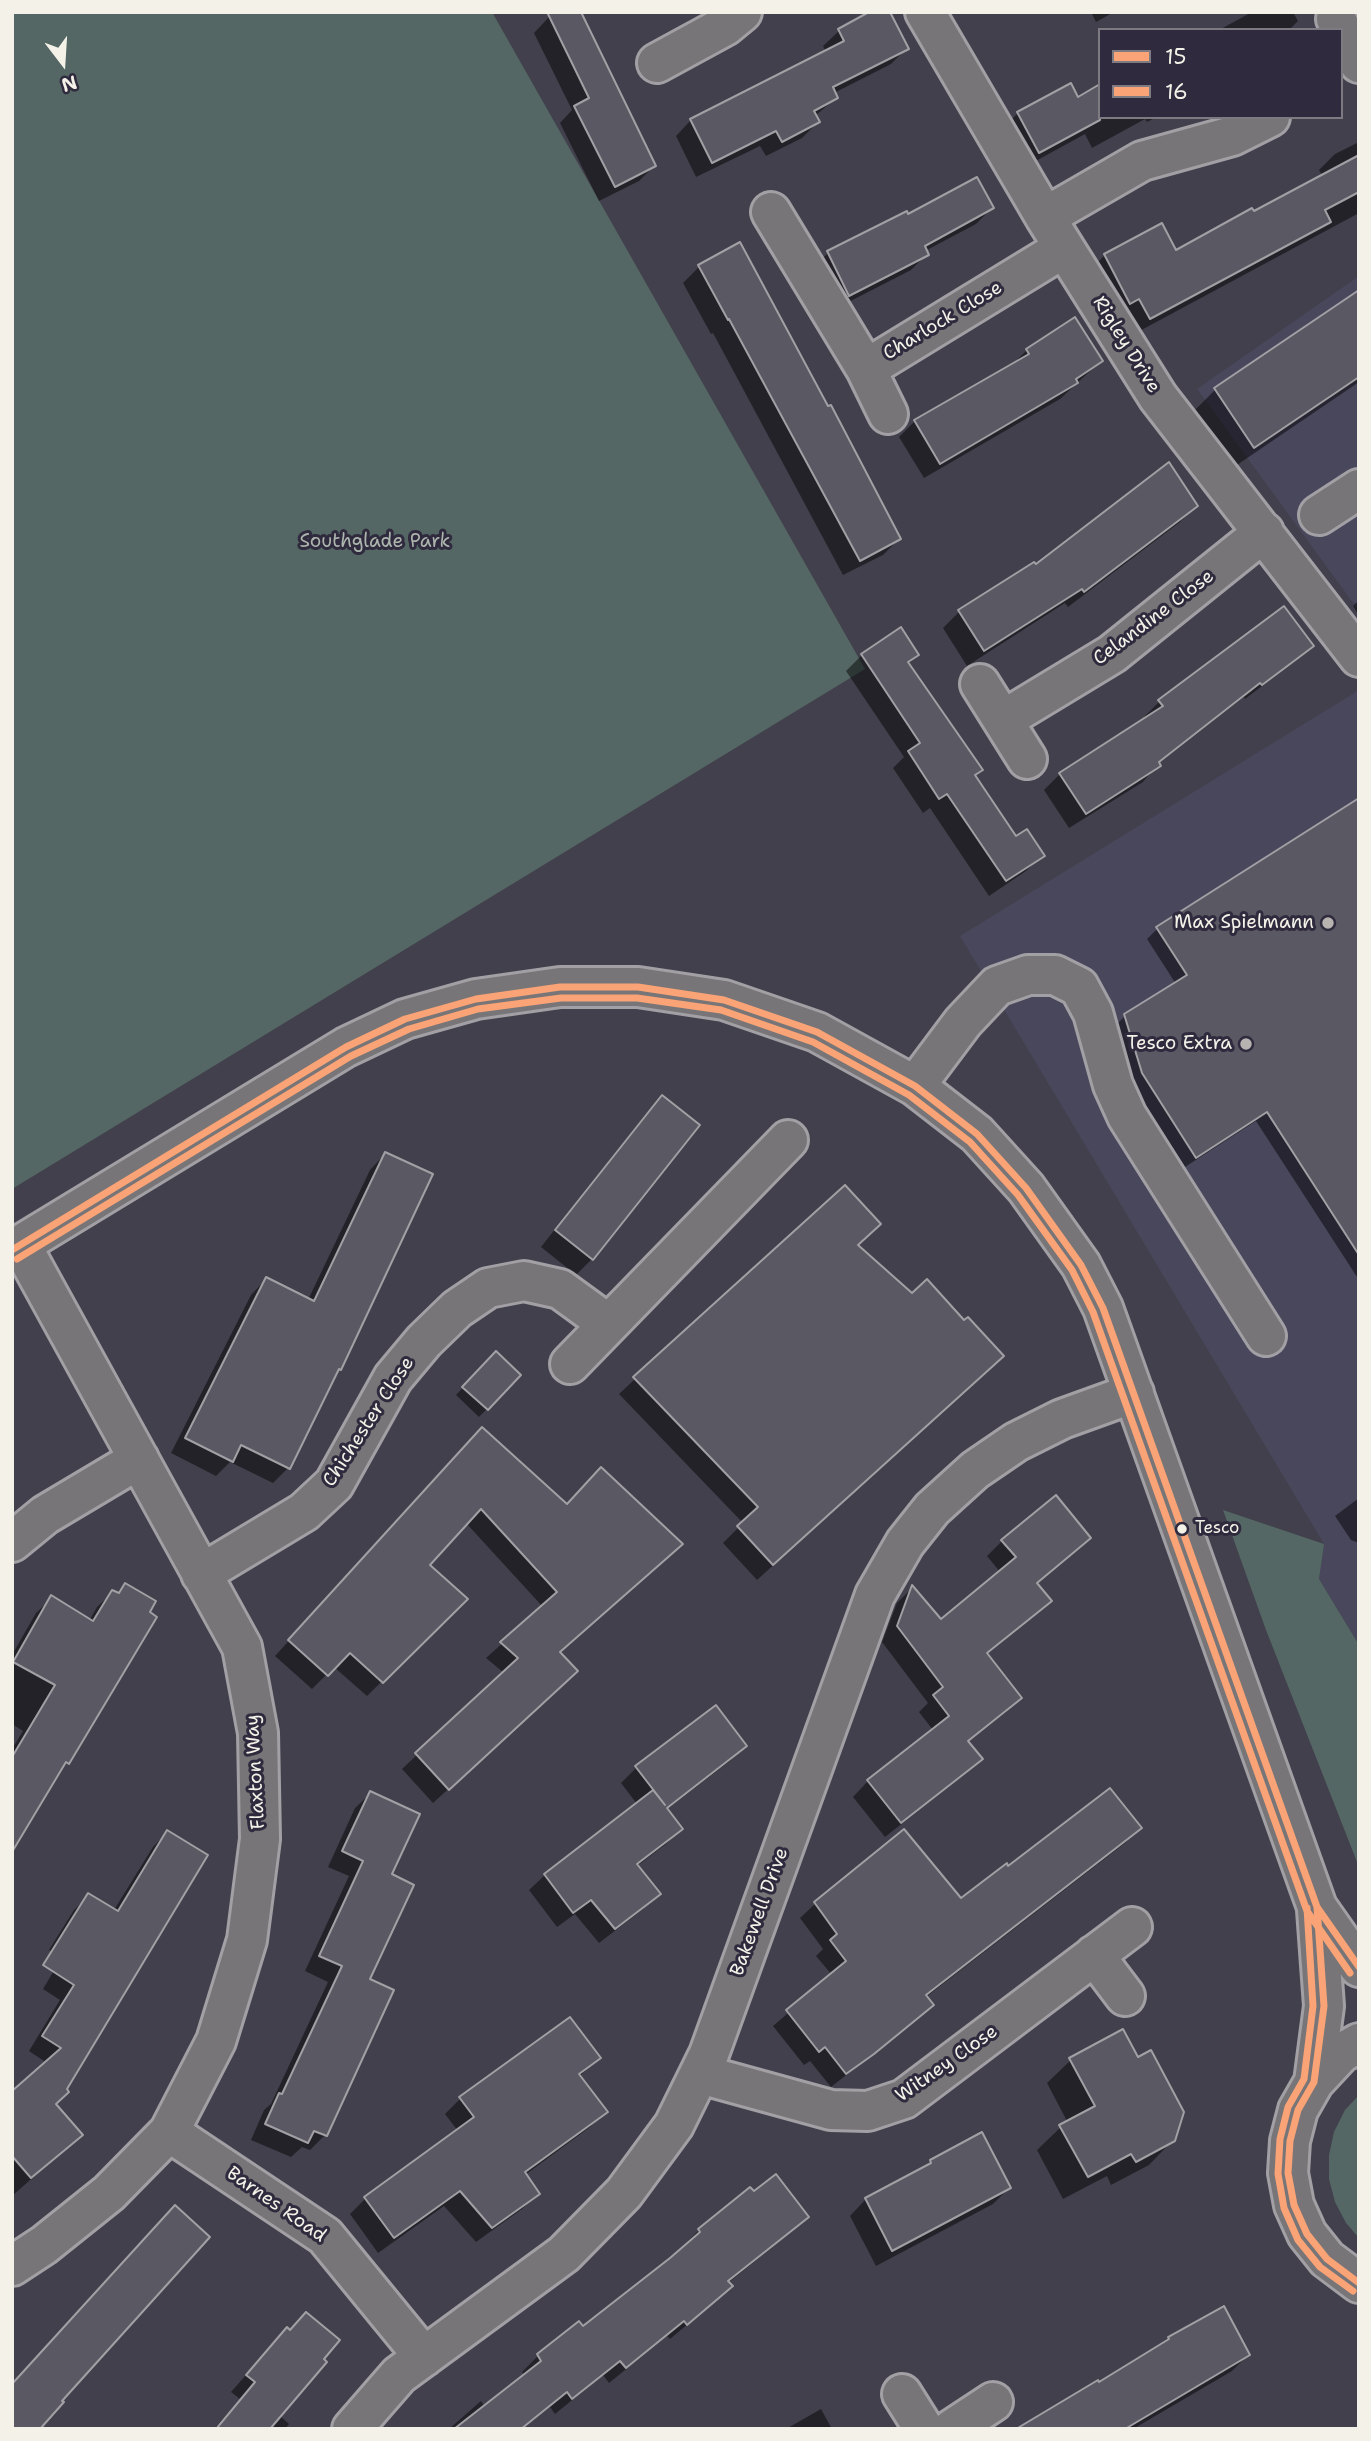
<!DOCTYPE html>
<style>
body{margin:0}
#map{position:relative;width:1371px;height:2441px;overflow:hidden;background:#42404c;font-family:"Shantell Sans",sans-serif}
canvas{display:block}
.frame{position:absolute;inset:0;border:14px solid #f4f1e8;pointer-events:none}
.legend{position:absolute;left:1098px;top:28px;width:245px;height:91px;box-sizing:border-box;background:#2f2a3d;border:2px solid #7e7a81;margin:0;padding:9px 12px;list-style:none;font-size:21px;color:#f4f1e8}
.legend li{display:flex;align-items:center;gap:14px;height:35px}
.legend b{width:35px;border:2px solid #7e7a81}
.north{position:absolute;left:28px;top:28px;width:70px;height:70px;-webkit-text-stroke:5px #2f2a3d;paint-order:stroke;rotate:163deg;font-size:19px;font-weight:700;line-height:28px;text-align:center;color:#f4f1e8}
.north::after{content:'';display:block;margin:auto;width:24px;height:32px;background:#f4f1e8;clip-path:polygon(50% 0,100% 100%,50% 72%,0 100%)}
</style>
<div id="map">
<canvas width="1371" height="2441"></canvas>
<div class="frame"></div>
<ul class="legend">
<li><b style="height:9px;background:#f9a376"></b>15</li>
<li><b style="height:9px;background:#f9a376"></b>16</li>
</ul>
<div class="north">N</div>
</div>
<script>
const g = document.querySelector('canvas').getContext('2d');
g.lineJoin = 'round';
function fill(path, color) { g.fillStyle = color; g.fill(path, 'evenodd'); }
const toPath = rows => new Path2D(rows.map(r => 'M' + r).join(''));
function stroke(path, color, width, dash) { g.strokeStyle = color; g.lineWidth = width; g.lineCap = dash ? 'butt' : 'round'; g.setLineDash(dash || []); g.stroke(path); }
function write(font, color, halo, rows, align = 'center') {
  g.font = font + ' "Shantell Sans",sans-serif'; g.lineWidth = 6; g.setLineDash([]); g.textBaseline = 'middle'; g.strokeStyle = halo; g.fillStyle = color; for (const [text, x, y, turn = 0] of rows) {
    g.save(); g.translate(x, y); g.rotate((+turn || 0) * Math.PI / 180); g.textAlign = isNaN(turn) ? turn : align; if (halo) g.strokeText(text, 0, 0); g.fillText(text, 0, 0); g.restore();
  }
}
fill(toPath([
 [1359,276,1359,611,1197,389],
 [1359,690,1359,1645,1319,1579,1324,1544,960,936]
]), '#48475c');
fill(toPath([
 [12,12,492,12,865,669,12,1189],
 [1223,1510,1324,1544,1319,1579,1359,1645,1359,1867,1266,1630],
 [1359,2095,1359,2238,1346,2223,1335,2202,1329,2179,1329,2155,1334,2132,1345,2110]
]), '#546764');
fill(toPath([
 [559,12,654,166,639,181,599,201,560,123,572,110,534,33,549,17],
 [875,12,907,48,891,64,834,93,836,98,815,116,818,122,802,138,766,156,760,146,696,177,676,136,691,120,826,52,823,46,839,31],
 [1091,12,1114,12,1096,22],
 [1252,12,1293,12,1298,21,1289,30,1219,30],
 [1077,99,1100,117,1157,117,1147,122,1145,119,1092,148,1085,134,1023,168,1002,129,1018,113],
 [1359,142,1359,213,1134,334,1089,271,1105,255,1175,252,1323,177,1319,170,1335,154],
 [992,208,976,224,925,251,927,254,911,270,833,310,812,269,828,253,907,216],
 [740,244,899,539,883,555,843,575,713,333,711,334,683,283,699,267],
 [1359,292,1359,382,1231,469,1193,412,1215,390],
 [1074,320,1101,361,1060,399,924,478,899,437,915,421,1011,366,1027,350],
 [1196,506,1180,522,1068,607,1065,603,967,666,943,628,959,612,1034,564,1035,567],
 [1359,600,1359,616,1353,606],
 [1311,645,1295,661,1245,699,1244,697,1158,764,1143,782,1069,828,1044,790,1060,774,1145,719,1144,717,1160,701],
 [862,655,917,655,908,664,973,777,1015,839,1042,855,1026,871,989,896,930,808,923,813,893,768,904,757,846,671],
 [1359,800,1359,1280,1256,1121,1185,1167,1132,1084,1115,1026,1125,1016,1176,984,1147,939,1157,929],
 [662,1098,592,1259,576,1275,541,1247,646,1114],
 [385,1154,339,1369,335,1373,288,1468,273,1483,230,1462,216,1476,171,1453,251,1295,266,1279,308,1300,370,1170],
 [857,1246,986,1372,757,1580,723,1543,743,1523,619,1394,635,1379],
 [496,1353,519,1376,479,1417,456,1395],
 [467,1445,567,1506,559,1653,561,1686,433,1803,402,1769,504,1673,486,1658,543,1607,466,1523,427,1565,465,1599,367,1696,334,1667,312,1689,275,1656],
 [1359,1498,1359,1543,1351,1540,1335,1516],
 [1089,1538,1036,1584,1049,1601,986,1655,1020,1698,1005,1713,967,1742,980,1759,965,1774,885,1837,853,1797,868,1781,933,1730,919,1712,928,1703,882,1642,897,1603,912,1588,941,1622,1000,1572,987,1556,1002,1541],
 [126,1585,68,1762,58,1772,12,1850,12,1749,23,1731,12,1724,12,1655,36,1613,52,1598,89,1621,97,1607,113,1592,117,1594],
 [745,1745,730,1761,666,1810,681,1829,666,1844,637,1866,658,1894,643,1909,599,1943,575,1914,557,1927,529,1890,545,1875,637,1804,621,1783,636,1768],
 [371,1793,390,1875,368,1980,325,2135,310,2150,302,2147,291,2157,251,2140,264,2110,271,2104,328,1982,305,1971,349,1876,328,1867,355,1808],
 [1140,1828,1125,1843,926,1997,932,2005,917,2019,831,2087,810,2061,804,2065,773,2026,832,1975,816,1956,823,1949,800,1918,815,1904,904,1832,960,1901,1008,1868],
 [167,1832,54,2104,81,2135,12,2196,12,2093,47,2063,29,2051,60,2000,43,1989,62,1957,49,1950,74,1910,89,1895,114,1910,153,1847],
 [598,2058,579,2077,606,2111,590,2127,525,2175,538,2194,522,2209,476,2242,444,2206,378,2253,350,2214,365,2199,458,2131,445,2114,461,2098],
 [1071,2060,1173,2140,1149,2165,1111,2185,1107,2176,1063,2199,1037,2150,1061,2127,1068,2123,1047,2083],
 [931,2161,1009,2188,993,2204,876,2266,850,2216,866,2199,922,2170],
 [750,2189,807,2216,791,2232,728,2283,730,2286,714,2302,670,2339,667,2336,609,2383,603,2375,555,2414,550,2407,522,2429,449,2429,481,2401,485,2407,525,2376,522,2372,538,2356,579,2324,583,2329,684,2248,683,2246,699,2230],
 [287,2329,321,2359,279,2415,289,2424,285,2429,214,2429,240,2399,231,2392],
 [1248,2355,1232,2371,1133,2429,1029,2429],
 [821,2409,832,2429,786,2429]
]), '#0007');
const building = toPath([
 [547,12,581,12,656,166,615,187,574,106,589,98,547,12],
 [869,12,890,12,909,49,833,87,838,98,814,111,820,122,782,142,776,131,712,163,690,119,844,41,838,29,869,12],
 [1071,83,1078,97,1100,84,1100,120,1039,153,1017,112,1071,83],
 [1359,155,1359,192,1325,210,1331,222,1150,319,1139,299,1130,304,1104,254,1162,223,1176,250,1252,208,1254,211,1359,155],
 [977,177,994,208,925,246,929,255,849,296,827,251,907,211,908,214,977,177],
 [740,242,828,406,831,405,901,539,860,561,729,319,728,320,698,265,740,242],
 [1359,290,1359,377,1254,448,1214,388,1359,290],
 [1075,317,1103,361,1076,379,1078,383,940,464,914,420,1029,354,1026,349,1075,317],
 [1169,462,1198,506,1084,592,1082,589,984,651,958,610,1034,562,1036,564,1169,462],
 [1284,606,1314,646,1262,685,1260,683,1159,762,1161,766,1086,814,1059,773,1163,706,1158,700,1284,606],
 [901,627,919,655,908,662,983,770,975,775,1016,836,1027,829,1045,856,1006,881,947,794,939,799,908,751,920,743,861,654,901,627],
 [1359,798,1359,1255,1267,1112,1196,1158,1142,1073,1124,1014,1187,975,1156,927,1359,798],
 [662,1095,700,1125,593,1260,555,1230,662,1095],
 [385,1152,433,1174,341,1370,339,1369,290,1469,241,1445,233,1462,185,1438,266,1277,314,1301,385,1152],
 [845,1185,881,1224,858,1245,912,1293,927,1279,964,1320,968,1317,1004,1356,773,1565,737,1526,758,1507,633,1377,845,1185],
 [496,1351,521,1375,488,1410,462,1387,496,1351],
 [482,1427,567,1504,601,1467,683,1544,560,1652,578,1671,449,1790,415,1753,518,1658,500,1642,557,1592,481,1509,430,1565,468,1599,383,1683,350,1653,328,1676,288,1640,482,1427],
 [1056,1495,1091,1538,1037,1583,1052,1601,987,1653,1022,1698,968,1741,983,1759,901,1823,867,1780,949,1716,933,1695,943,1687,897,1626,912,1585,941,1619,1016,1557,1001,1540,1056,1495],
 [125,1583,156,1601,150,1612,157,1617,69,1764,66,1762,12,1852,12,1757,55,1685,13,1662,51,1595,93,1621,112,1590,119,1593,125,1583],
 [716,1705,747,1746,667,1808,683,1829,637,1864,661,1894,615,1929,591,1900,573,1913,544,1874,653,1790,665,1805,635,1766,716,1705],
 [1110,1788,1142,1828,926,1995,934,2005,874,2054,846,2074,825,2047,819,2052,786,2010,846,1961,830,1940,837,1934,814,1902,904,1829,961,1898,1007,1863,1008,1866,1110,1788],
 [370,1791,420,1814,392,1874,414,1885,370,1979,394,1990,327,2136,314,2131,308,2143,265,2124,279,2093,282,2094,342,1966,319,1956,363,1861,342,1851,370,1791],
 [167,1830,208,1855,67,2089,69,2092,56,2104,83,2135,31,2178,12,2156,12,2091,61,2048,42,2036,74,1985,43,1965,88,1893,118,1911,167,1830],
 [570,2017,601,2058,579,2074,608,2112,525,2172,540,2194,492,2228,460,2191,394,2238,364,2197,474,2117,459,2097,570,2017],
 [1123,2029,1138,2057,1151,2050,1184,2112,1175,2141,1136,2162,1131,2154,1088,2177,1059,2125,1095,2106,1069,2058,1123,2029],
 [982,2132,1011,2188,892,2251,865,2198,931,2163,930,2160,982,2132],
 [776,2174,809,2217,728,2281,733,2286,687,2325,684,2321,626,2368,620,2361,572,2399,567,2392,521,2429,454,2429,541,2361,537,2354,579,2321,583,2326,670,2258,700,2232,698,2229,750,2187,754,2191,776,2174],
 [175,2205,210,2237,62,2401,64,2402,40,2429,12,2429,12,2384,175,2205],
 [1224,2306,1250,2355,1125,2429,1016,2429,1098,2380,1099,2382,1169,2339,1168,2337,1224,2306],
 [306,2312,340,2340,324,2359,327,2362,270,2429,216,2429,255,2382,246,2375,287,2327,290,2330,306,2312]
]);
fill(building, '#595863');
stroke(building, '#a2a0a4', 2);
const minor = toPath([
 [925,12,1045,217,1158,397,1359,657],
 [1336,19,1359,63],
 [657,63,725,26,742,12],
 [771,212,866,369],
 [1045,217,1142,161,1232,136,1270,117],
 [888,414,866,369,1064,248],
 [1319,515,1359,489],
 [980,684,1027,759],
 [1003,720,1112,654,1264,532],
 [915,1086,963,1022,997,986,1028,975,1055,975,1079,987,1093,1013,1113,1085,1127,1116,1266,1336],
 [12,1250,346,1047,405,1019,476,999,560,987,638,987,724,1000,817,1032,915,1086,977,1134,1026,1188,1081,1265,1103,1308,1317,1907,1359,1967],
 [570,1364,788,1140],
 [12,1542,45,1515,139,1459],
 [201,1574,304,1512,334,1484,393,1378,424,1341,457,1309,488,1288,524,1281,560,1289,608,1324],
 [1094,1955,1125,1996],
 [1359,2043,1341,2053,1314,2082,1298,2110,1290,2141,1288,2173,1294,2205,1307,2234,1327,2259,1359,2283],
 [700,2074,831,2110,868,2111,904,2099,1132,1927],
 [1314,2082,1324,2006,1317,1910],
 [169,2132,325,2236,424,2357],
 [12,2266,44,2245,109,2193,169,2132,216,2041,247,1940,260,1839,258,1733,242,1647,21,1245],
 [902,2394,924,2429],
 [352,2429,399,2375,564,2254,624,2193,674,2125,709,2054,875,1595,905,1543,932,1509,975,1470,1016,1442,1062,1419,1134,1393],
 [952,2429,993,2402]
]);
stroke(minor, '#a2a0a4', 44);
stroke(minor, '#777577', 38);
stroke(toPath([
 [12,1250,346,1047,405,1019,476,999,560,987,638,987,724,1000,817,1032,915,1086,977,1134,1026,1188,1081,1265,1103,1308,1317,1907,1359,1967],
 [1317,1907,1324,2006,1314,2082,1298,2110,1290,2141,1288,2173,1294,2205,1307,2234,1327,2259,1359,2283]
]), '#f9a376', 7);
stroke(toPath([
 [17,1259,351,1056,409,1029,478,1009,561,998,637,998,721,1010,813,1042,909,1095,970,1142,1018,1195,1072,1270,1093,1312,1307,1911,1350,1973],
 [1307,1908,1313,2006,1304,2079,1288,2107,1280,2139,1278,2174,1284,2208,1298,2240,1320,2267,1353,2291]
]), '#f9a376', 7);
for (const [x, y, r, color] of [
 [1328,923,7,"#b6b3b1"],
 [1246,1044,7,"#b6b3b1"],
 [1182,1529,6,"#f4f1e8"]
]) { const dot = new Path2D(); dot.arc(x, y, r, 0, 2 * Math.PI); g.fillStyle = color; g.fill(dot); stroke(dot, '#2f2a3d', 2.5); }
write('17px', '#f4f1e8', '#2f2a3d', [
 ["Tesco",1195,1529]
], 'left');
write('19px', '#f4f1e8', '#2f2a3d', [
 ["Charlock Close",943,321,-31],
 ["Rigley Drive",1126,345,58],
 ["Celandine Close",1154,618,-37],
 ["Chichester Close",369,1422,-57],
 ["Flaxton Way",256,1772,-93],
 ["Bakewell Drive",760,1912,-70],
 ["Witney Close",947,2064,-35],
 ["Barnes Road",276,2205,35]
]);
write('19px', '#adb6ae', '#2f2a3d', [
 ["Southglade Park",375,542]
]);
write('19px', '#f4f1e8', '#2f2a3d', [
 ["Max Spielmann",1314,923],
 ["Tesco Extra",1232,1044]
], 'right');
</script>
